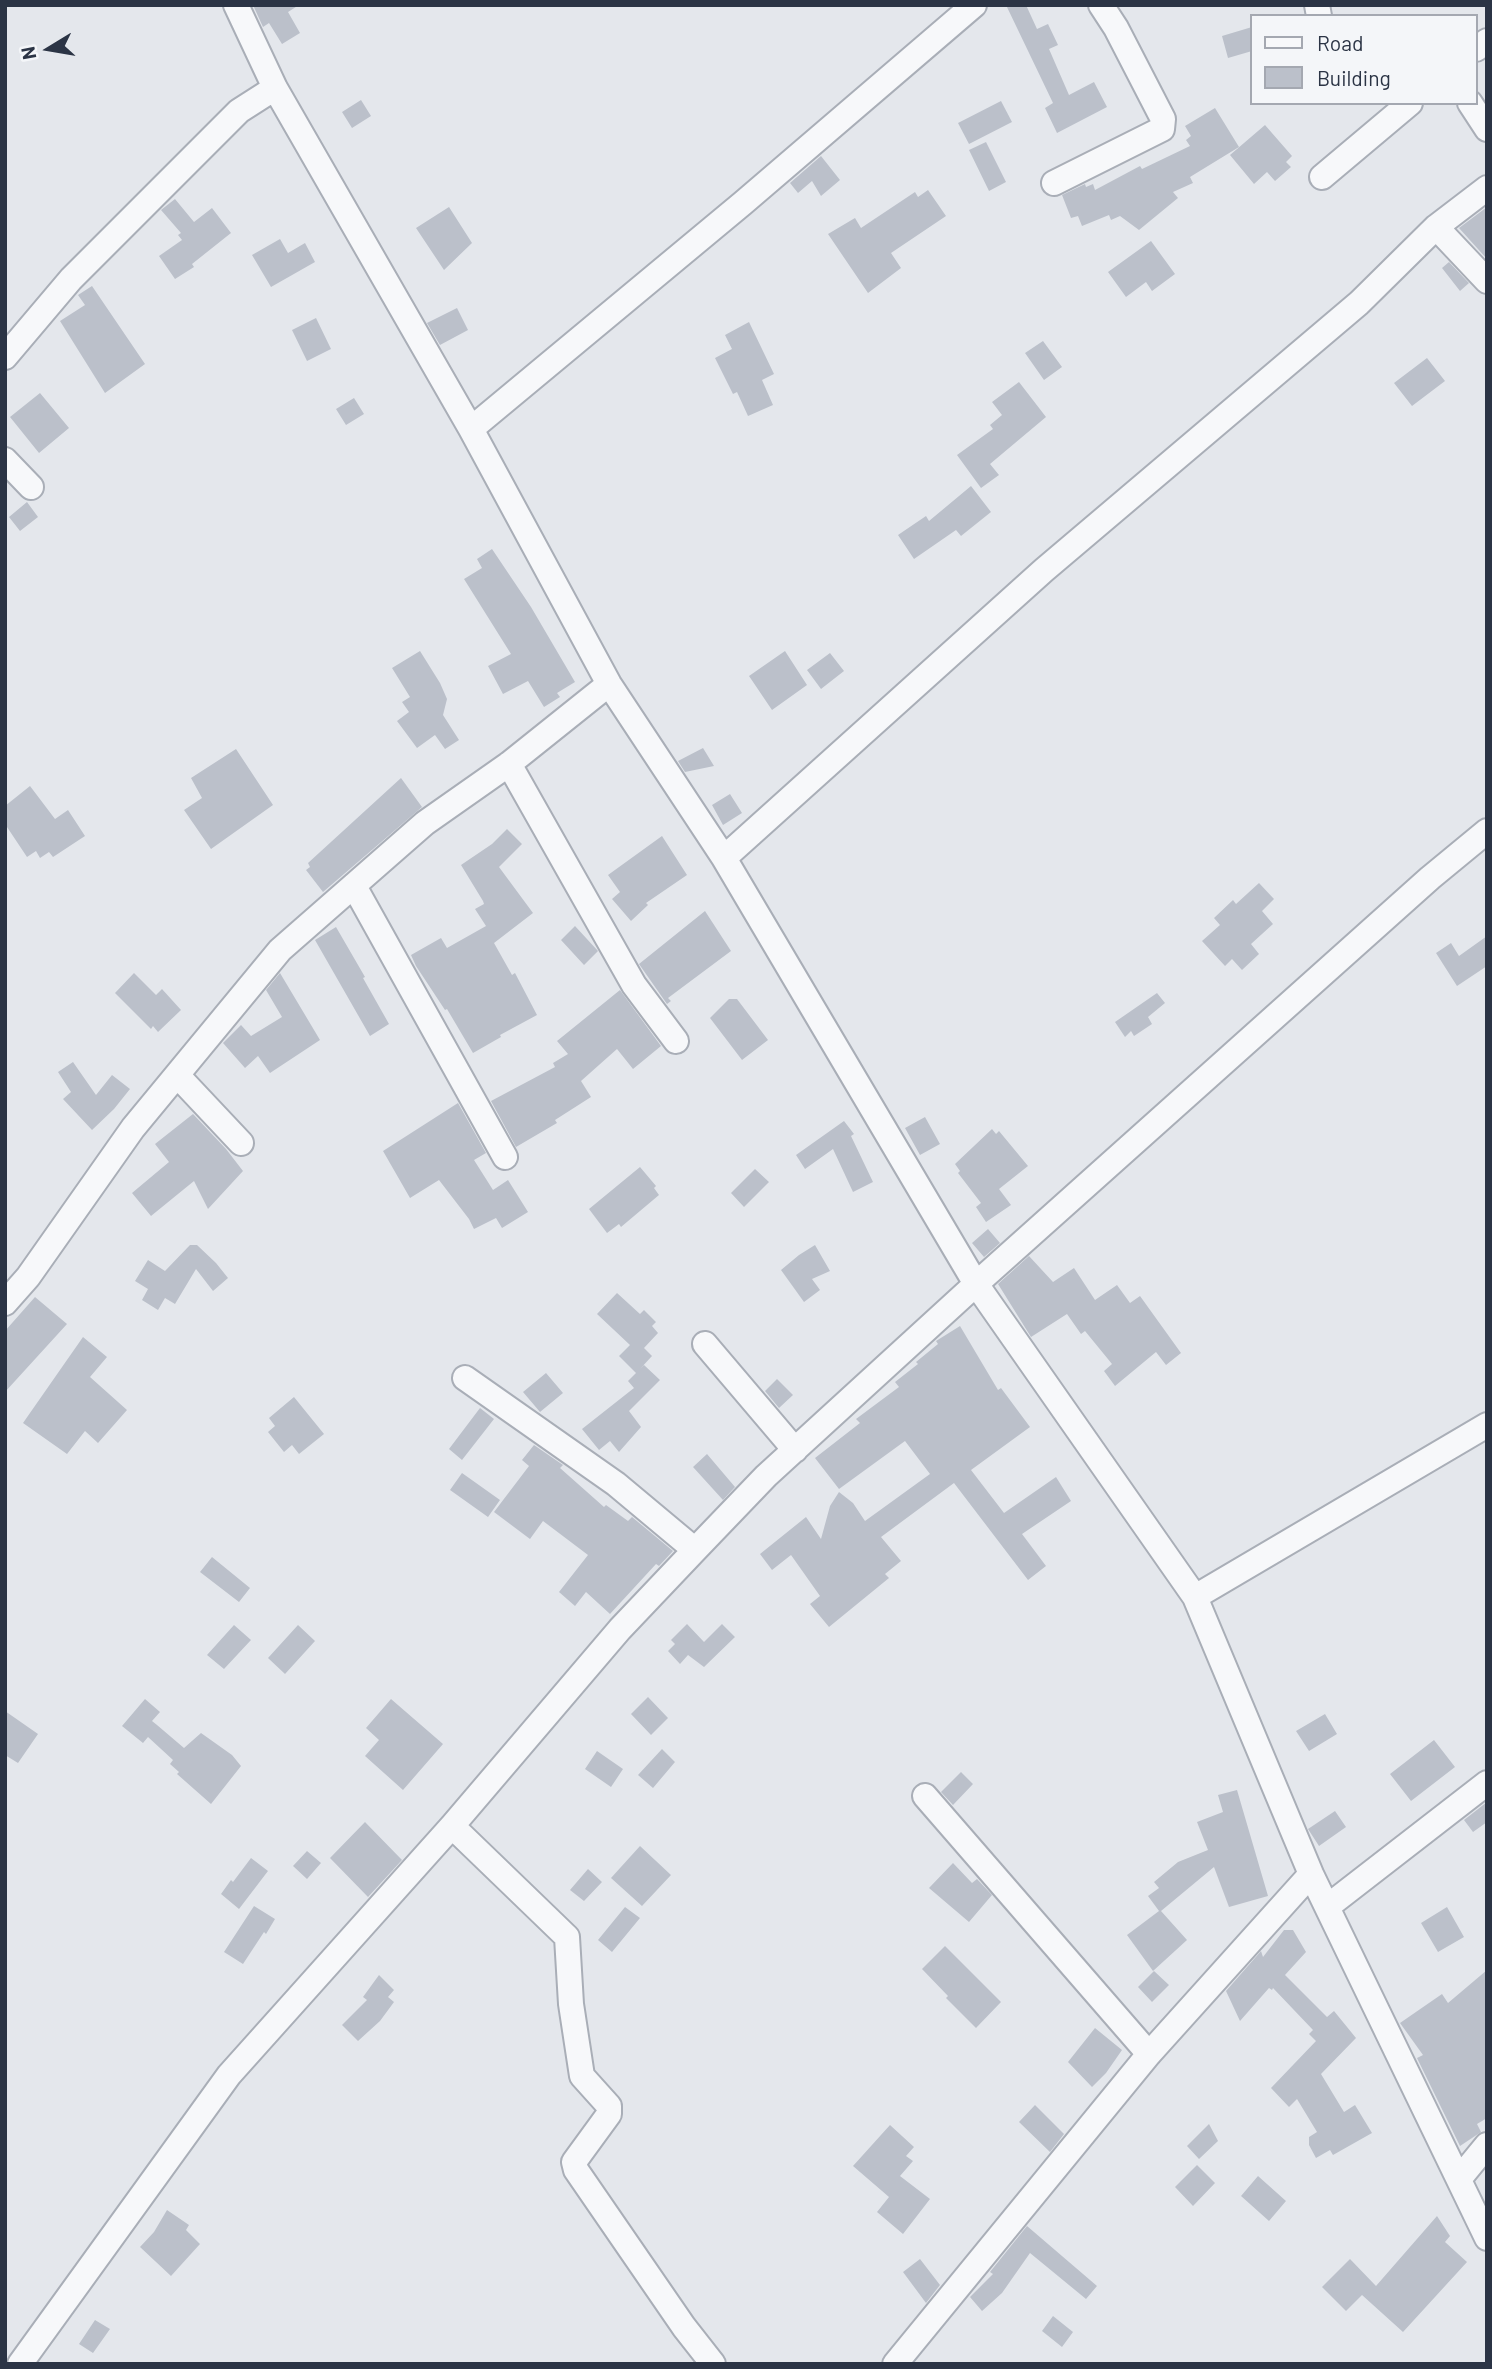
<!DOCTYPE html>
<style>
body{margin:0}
#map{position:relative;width:1492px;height:2369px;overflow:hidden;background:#e4e7ec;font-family:Barlow,sans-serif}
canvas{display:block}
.frame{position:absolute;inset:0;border:7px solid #2b3445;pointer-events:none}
.legend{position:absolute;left:1250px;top:14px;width:228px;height:91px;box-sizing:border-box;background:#f4f6f9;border:2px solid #a4a8b1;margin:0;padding:9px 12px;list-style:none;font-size:21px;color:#2b3445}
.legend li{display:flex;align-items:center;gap:14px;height:35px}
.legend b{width:35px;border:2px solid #a4a8b1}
.north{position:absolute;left:14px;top:14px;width:70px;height:70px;-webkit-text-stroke:5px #f4f6f9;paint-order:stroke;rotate:259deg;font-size:19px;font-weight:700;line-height:28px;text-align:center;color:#2b3445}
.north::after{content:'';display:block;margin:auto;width:24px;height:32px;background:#2b3445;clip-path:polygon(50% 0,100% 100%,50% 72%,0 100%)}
</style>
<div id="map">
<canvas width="1492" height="2369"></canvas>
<div class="frame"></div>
<ul class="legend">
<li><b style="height:9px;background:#f7f8fa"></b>Road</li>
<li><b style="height:19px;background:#bbc0ca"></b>Building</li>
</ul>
<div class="north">N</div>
</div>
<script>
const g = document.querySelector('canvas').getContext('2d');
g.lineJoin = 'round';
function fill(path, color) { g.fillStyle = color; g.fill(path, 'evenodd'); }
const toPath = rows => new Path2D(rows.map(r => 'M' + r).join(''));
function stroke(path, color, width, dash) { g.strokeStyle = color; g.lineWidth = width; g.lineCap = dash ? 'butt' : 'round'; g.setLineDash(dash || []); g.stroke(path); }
fill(toPath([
 [253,5,299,5,288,12,300,33,282,44,269,23,263,27],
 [1006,5,1026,5,1037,29,1048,24,1058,45,1049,49,1069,95,1094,82,1107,107,1057,133,1045,108,1053,103],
 [1252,27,1252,51,1228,58,1222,36],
 [361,100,371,116,352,128,342,112],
 [1001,101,1012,122,969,144,958,123],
 [1215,108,1239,147,1190,177,1193,183,1173,192,1178,198,1139,230,1120,216,1111,220,1109,215,1082,226,1078,216,1071,218,1062,195,1085,184,1086,187,1093,184,1095,190,1140,166,1142,169,1190,146,1186,140,1191,136,1185,126],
 [1265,125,1292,156,1286,162,1291,167,1275,181,1267,172,1254,184,1230,155],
 [986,142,1006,182,989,191,969,150],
 [821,156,840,180,821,196,812,181,798,193,790,183],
 [928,190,946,216,891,253,901,268,868,293,828,234,855,218,861,228,915,192,918,197],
 [175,199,194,222,212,208,231,233,192,264,194,267,175,279,159,256,182,240,178,235,181,233,161,210],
 [449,207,472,243,444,270,416,228],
 [1487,207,1487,259,1459,228],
 [280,239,288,253,305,243,315,262,271,287,252,255],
 [1151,241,1175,274,1152,291,1146,282,1126,297,1108,272],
 [1449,262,1469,283,1460,291,1442,268],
 [92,286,145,364,105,393,60,321,85,305,78,295],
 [457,308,468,330,440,345,427,323],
 [316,318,331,349,307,361,292,330],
 [749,322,774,374,762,380,773,405,748,416,737,392,733,394,715,358,732,349,725,335],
 [1043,341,1062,367,1044,380,1025,353],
 [1427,358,1445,381,1412,406,1394,383],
 [1019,382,1046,417,990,464,999,475,981,488,957,455,993,429,990,425,1002,415,992,402],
 [40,393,69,428,39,453,10,417],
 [354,398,364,414,346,425,336,409],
 [971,486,991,512,961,536,956,530,914,559,898,535,926,516,929,521],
 [27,502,38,517,20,531,9,517],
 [492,549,531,607,575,682,557,693,560,697,544,707,528,681,503,694,488,666,511,654,464,579,482,568,477,559],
 [420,651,440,683,447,699,443,715,459,740,445,749,435,735,417,748,397,721,409,712,402,702,410,697,392,668],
 [785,651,807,685,772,710,749,676],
 [830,653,844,671,821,689,807,670],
 [703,748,714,766,685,772,678,761],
 [236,749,273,805,211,849,184,810,202,798,191,778],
 [401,778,422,807,323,892,306,870,310,867,308,863],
 [30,786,55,819,68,810,85,836,53,857,49,852,40,858,36,851,27,857,5,824,5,806],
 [730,794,742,813,723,825,712,805],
 [507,829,522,844,499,867,533,913,494,943,512,975,515,973,537,1015,500,1035,501,1037,473,1053,447,1009,445,1010,416,966,411,955,441,938,447,948,486,926,475,909,484,904,483,901,461,865,492,844],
 [662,836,687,875,646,903,648,905,631,921,612,899,620,892,608,875],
 [1259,883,1274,899,1262,911,1273,924,1251,944,1259,954,1242,970,1232,959,1225,966,1202,941,1220,925,1214,918,1233,900,1236,904],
 [705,911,731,951,668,998,671,1001,667,1004,639,964],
 [575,926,598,951,584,965,561,940],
 [336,927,365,977,363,978,389,1024,370,1036,315,940],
 [1487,936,1487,966,1457,986,1436,953,1451,943,1459,956],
 [134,973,156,995,162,989,181,1010,158,1032,153,1026,151,1029,115,993],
 [280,973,320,1040,270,1073,258,1056,245,1068,223,1043,241,1025,251,1036,282,1017,266,990],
 [620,990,661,1046,633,1069,617,1049,581,1081,591,1097,555,1120,557,1123,516,1147,491,1101,555,1067,553,1063,568,1054,557,1041],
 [1157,993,1165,1003,1148,1017,1152,1024,1134,1036,1131,1031,1125,1037,1115,1022],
 [729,999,737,999,768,1040,742,1060,710,1018],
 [73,1062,96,1095,112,1075,130,1089,114,1109,92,1130,63,1099,71,1092,58,1072],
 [458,1103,486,1153,474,1160,493,1190,508,1180,528,1212,502,1228,496,1218,474,1229,469,1219,439,1180,410,1198,383,1151],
 [193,1114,226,1149,243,1171,208,1209,194,1181,151,1216,132,1193,169,1162,155,1144],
 [925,1117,940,1144,920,1155,905,1128],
 [844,1121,854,1134,851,1136,873,1182,853,1192,833,1149,805,1169,796,1155],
 [992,1129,996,1134,999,1131,1028,1166,999,1189,1011,1205,986,1222,976,1207,981,1203,958,1173,960,1171,955,1164],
 [640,1167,656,1186,654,1188,659,1195,621,1227,619,1224,607,1233,589,1209],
 [755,1169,769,1182,744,1207,731,1193],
 [988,1229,1000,1243,984,1257,972,1243],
 [190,1245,197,1245,216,1263,228,1278,213,1291,196,1269,175,1304,165,1298,158,1310,142,1300,148,1289,135,1281,148,1260,165,1271],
 [815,1245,830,1271,812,1279,820,1290,804,1302,781,1270,799,1255],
 [1029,1256,1053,1282,1074,1268,1095,1300,1117,1285,1130,1303,1140,1296,1181,1353,1166,1365,1156,1352,1115,1386,1104,1371,1112,1364,1085,1331,1081,1334,1067,1314,1031,1337,998,1284],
 [617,1293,640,1314,644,1310,656,1322,652,1326,658,1333,644,1348,652,1356,640,1369,644,1365,660,1380,629,1411,641,1427,619,1452,610,1441,599,1450,582,1429,634,1388,628,1381,636,1373,619,1356,630,1345,597,1314],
 [35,1297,67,1324,5,1392,5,1331],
 [960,1326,998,1390,1001,1388,1030,1427,971,1470,1004,1513,1056,1477,1071,1501,1022,1534,1046,1566,1028,1580,954,1483,881,1537,901,1561,885,1574,889,1578,829,1627,810,1604,820,1596,791,1555,772,1570,760,1554,806,1517,821,1539,830,1506,839,1492,853,1503,865,1521,930,1474,905,1441,839,1489,815,1458,860,1423,856,1419,899,1387,895,1382,918,1364,916,1362,938,1344,936,1341],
 [83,1337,107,1357,90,1377,127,1410,98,1443,85,1431,67,1454,23,1423],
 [546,1373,563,1393,540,1412,523,1392],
 [777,1379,793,1395,779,1408,765,1391],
 [294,1397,324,1434,299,1454,292,1445,284,1452,268,1432,275,1426,269,1418],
 [480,1408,494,1419,462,1460,449,1449],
 [534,1445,563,1465,560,1468,604,1507,606,1505,628,1521,632,1517,673,1551,659,1566,656,1564,610,1614,586,1592,575,1606,559,1592,588,1555,543,1521,530,1539,494,1512,529,1466,522,1460],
 [707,1454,735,1487,723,1500,693,1467],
 [462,1473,500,1500,488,1517,450,1490],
 [212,1557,250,1588,239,1602,200,1572],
 [687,1624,704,1642,722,1624,735,1637,704,1667,688,1655,680,1664,668,1651,675,1644,671,1640],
 [234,1625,251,1640,224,1669,207,1655],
 [298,1625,315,1641,285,1674,268,1658],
 [648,1697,668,1718,651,1735,631,1714],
 [145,1699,160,1712,152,1721,157,1725,154,1730,157,1725,184,1748,201,1733,232,1755,241,1766,211,1804,177,1774,179,1772,170,1764,173,1760,148,1737,143,1743,122,1726],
 [391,1699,443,1744,403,1790,365,1756,379,1740,366,1728],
 [5,1711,38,1734,18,1763,5,1755],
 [1325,1714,1337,1734,1309,1751,1296,1731],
 [1434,1740,1455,1767,1411,1801,1390,1774],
 [662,1749,675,1762,653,1788,638,1775],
 [597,1751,623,1769,611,1787,585,1769],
 [961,1772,973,1784,953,1805,941,1792],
 [1237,1790,1268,1896,1229,1907,1214,1867,1161,1911,1187,1940,1153,1971,1127,1935,1159,1911,1148,1896,1159,1888,1154,1882,1178,1862,1208,1850,1197,1822,1223,1812,1218,1795],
 [1487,1802,1487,1822,1473,1832,1464,1820],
 [1335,1811,1346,1827,1319,1846,1308,1829],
 [365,1822,402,1860,368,1897,330,1858],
 [640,1846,671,1875,642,1906,611,1878],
 [307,1851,321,1863,307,1879,293,1866],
 [251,1858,268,1871,239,1909,221,1894,231,1880,233,1882],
 [953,1863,972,1883,977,1879,992,1895,969,1922,929,1888],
 [588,1869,602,1882,584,1901,570,1890],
 [254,1906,275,1919,266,1934,264,1932,243,1964,224,1952],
 [625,1907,640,1918,612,1952,598,1940],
 [1447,1907,1464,1937,1438,1952,1421,1923],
 [1284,1930,1293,1930,1306,1952,1285,1975,1327,2017,1334,2011,1356,2038,1321,2074,1344,2112,1355,2105,1372,2133,1333,2155,1330,2150,1316,2158,1309,2145,1309,2137,1317,2132,1297,2099,1289,2107,1271,2088,1316,2041,1309,2034,1313,2030,1273,1988,1272,1990,1269,1988,1240,2021,1226,1991,1261,1951,1263,1957],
 [945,1946,1001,2002,976,2028,946,1998,948,1996,922,1969],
 [1487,1970,1487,2118,1477,2124,1481,2132,1460,2146,1417,2058,1423,2055,1400,2023,1442,1994,1448,2003],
 [1154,1971,1169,1985,1152,2002,1138,1987],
 [379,1975,394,1990,388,1997,394,2002,380,2021,358,2041,342,2025,367,2000,363,1997],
 [1095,2028,1122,2050,1106,2073,1092,2087,1068,2062],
 [1035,2105,1064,2134,1050,2152,1019,2122],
 [1209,2124,1218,2141,1199,2159,1187,2146],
 [890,2125,914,2147,906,2156,913,2161,900,2176,930,2199,903,2234,877,2212,889,2197,853,2166],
 [1197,2165,1215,2183,1193,2206,1175,2187],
 [1258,2176,1286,2201,1269,2221,1241,2196],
 [167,2210,189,2225,186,2230,200,2244,171,2276,140,2247,154,2232],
 [1437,2216,1450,2236,1445,2242,1467,2262,1403,2332,1362,2295,1346,2311,1322,2287,1350,2259,1376,2286],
 [1027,2226,1097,2286,1086,2299,1030,2253,1002,2293,982,2311,970,2297,993,2274,990,2272],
 [920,2259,940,2285,926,2303,903,2272],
 [1053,2316,1073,2332,1062,2347,1042,2331],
 [95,2320,110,2329,93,2353,79,2344]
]), '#bbc0ca');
const minor = toPath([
 [236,5,275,88,471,429,609,684,724,858,976,1284,1195,1597,1311,1874,1487,2238],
 [1317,5,1319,16],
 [1476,49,1487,41],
 [1470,103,1487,129],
 [1322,177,1410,103],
 [1054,183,1162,129,1163,119,1116,28,1101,5],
 [1436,227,1487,281],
 [5,357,71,279,239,111,275,88],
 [471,429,743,203,974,5],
 [5,460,31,487],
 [509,764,634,985,676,1041],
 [724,858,1044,570,1359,303,1436,227,1487,188],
 [354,886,505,1157],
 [177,1075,241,1143],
 [5,1303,28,1277,133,1128,280,950,425,823,509,764,609,684],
 [705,1344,795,1450],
 [465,1378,616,1484,695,1550],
 [1195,1597,1487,1425],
 [925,1796,1149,2054],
 [452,1826,567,1937,571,2004,582,2076,609,2106,609,2114,574,2162,576,2170,684,2327,713,2364],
 [1327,1907,1487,1783],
 [1459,2179,1487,2145],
 [20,2364,229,2075,452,1826,620,1629,695,1550,766,1476,976,1284,1430,878,1487,831],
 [895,2364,1149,2054,1311,1874]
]);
stroke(minor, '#a9aeb7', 28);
stroke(minor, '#f7f8fa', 24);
</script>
